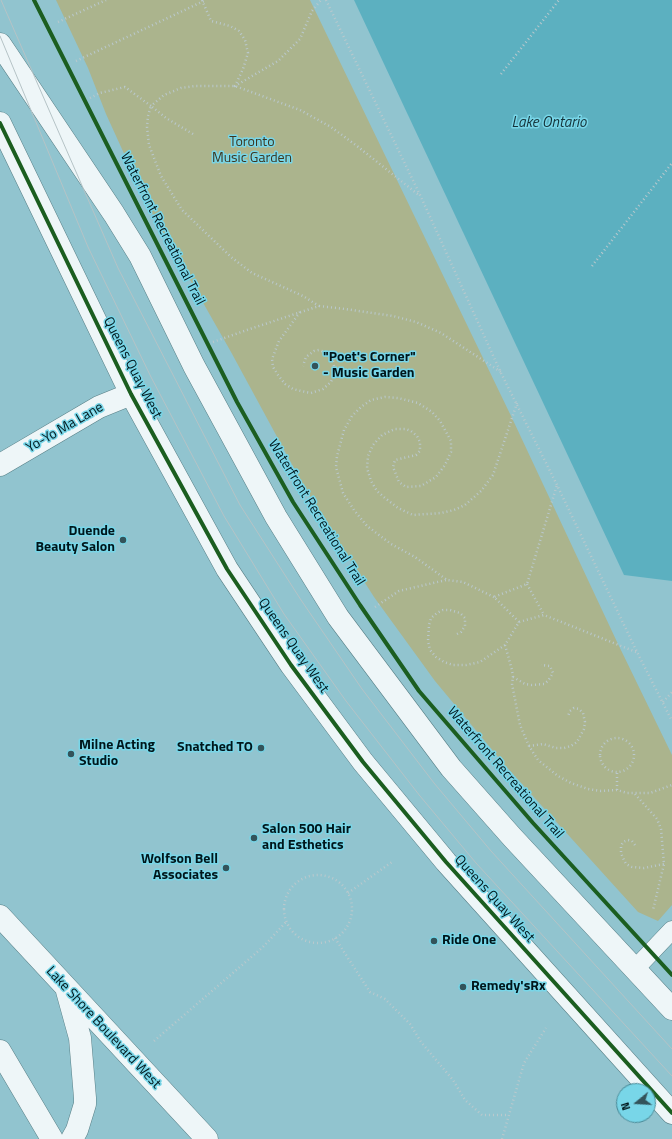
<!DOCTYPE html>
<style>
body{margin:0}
#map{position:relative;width:672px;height:1139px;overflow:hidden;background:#91c4cf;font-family:"Titillium Web",sans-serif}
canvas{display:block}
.north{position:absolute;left:616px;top:1083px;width:40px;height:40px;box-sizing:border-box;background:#78d6e8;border:1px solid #488996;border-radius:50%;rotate:252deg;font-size:11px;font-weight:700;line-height:16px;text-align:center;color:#00161b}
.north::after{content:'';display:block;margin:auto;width:14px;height:18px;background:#33535a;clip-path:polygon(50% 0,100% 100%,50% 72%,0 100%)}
</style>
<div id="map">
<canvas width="672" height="1139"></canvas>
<div class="north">N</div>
</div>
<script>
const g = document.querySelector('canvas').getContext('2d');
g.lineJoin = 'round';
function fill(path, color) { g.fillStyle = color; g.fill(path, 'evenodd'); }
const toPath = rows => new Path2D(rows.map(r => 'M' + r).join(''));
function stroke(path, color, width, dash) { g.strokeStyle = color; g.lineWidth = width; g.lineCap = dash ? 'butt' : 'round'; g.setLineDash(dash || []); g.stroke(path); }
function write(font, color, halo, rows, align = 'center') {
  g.font = font + ' "Titillium Web",sans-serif'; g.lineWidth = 3; g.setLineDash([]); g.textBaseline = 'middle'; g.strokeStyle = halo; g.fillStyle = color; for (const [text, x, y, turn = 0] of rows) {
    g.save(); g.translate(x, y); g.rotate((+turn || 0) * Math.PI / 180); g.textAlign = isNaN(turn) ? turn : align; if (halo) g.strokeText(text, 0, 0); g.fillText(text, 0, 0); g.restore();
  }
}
fill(toPath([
 [56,0,310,0,512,418,618,644,672,755,672,905,658,921,638,912,504,764,435,681,374,597,307,492,231,352,147,204,106,114,88,68]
]), '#abb48d');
fill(toPath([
 [354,0,672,0,672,581,624,575]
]), '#5cb0c0');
const lane = toPath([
 [635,969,672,930]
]);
const street = toPath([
 [0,465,99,407,131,394]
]);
const secondary = toPath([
 [0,44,114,214,140,256,194,366,276,517,338,617,451,768,512,837,672,1009],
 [0,123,131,394,227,569,291,665,363,762,446,862,672,1113]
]);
const highway = toPath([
 [0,916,207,1139],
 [67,991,80,1038,85,1098,85,1104,77,1130,72,1139],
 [0,1051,52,1139]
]);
stroke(lane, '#577f86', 19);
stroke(street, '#577f86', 23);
stroke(secondary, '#577f86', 23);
stroke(highway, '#577f86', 23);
stroke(toPath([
 [202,0,211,21,230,26,239,31,245,40,248,53,243,69,235,86,278,61,300,39,312,11,321,0],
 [326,0,421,197,501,373,557,485,637,652,672,721],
 [58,22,106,0],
 [76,61,206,0],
 [501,74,559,0],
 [90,98,100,93,125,87,151,106,164,95,181,88,195,86,235,86,300,110,331,127,357,146,420,196],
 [193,134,166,118,151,106,148,116,147,127,149,145,161,176,182,210,231,257,252,273,303,296,319,306],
 [592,266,672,163],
 [300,312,279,341,272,359,273,367,278,375,285,384,293,389,301,391,311,393,323,389,331,382,335,371,333,361,327,353,319,350,314,351,306,357,303,366],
 [213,342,247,330,319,306,345,309,393,316,416,322,441,333,501,372],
 [527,584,544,615],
 [494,597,463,582,447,580,415,557,391,544,367,526,354,510,343,493,336,467,337,456,344,430,352,416,361,407,371,400,385,397,398,398,418,403,432,412,440,421,451,441,451,452,445,465,436,477,421,486,406,487,399,482,393,467,395,460,416,455,420,451,420,442,417,436,411,431,406,429,395,429,382,435,373,445,368,456,367,468,371,481,377,491,385,498,398,508,413,515,441,513,454,510,465,505,481,491,493,475,517,403],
 [375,607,399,591,446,580],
 [519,622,494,597,527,584,557,485],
 [457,634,461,632,465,626,465,618,460,613,450,610,443,610,437,613,431,618,429,625,428,641,430,650,436,657,444,662,453,665,466,665,480,662,505,645,519,622,544,615,636,652],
 [505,645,512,670,513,677,512,684,520,725,529,746,538,760,558,776,571,783,588,789,601,791,617,790,627,793,650,793,672,785],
 [513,677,525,684,532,685,544,684,548,681,553,673,550,666,541,665],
 [663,702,672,692],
 '600 755a17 17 0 1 1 34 0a17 17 0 1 1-34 0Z',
 [529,746,543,744,556,748,564,748,571,746,577,742,584,729,585,722,583,713,579,709,574,708,570,711,568,716],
 [617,790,617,772],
 [635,794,657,819,661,829,664,864,653,910],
 [635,845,632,841,628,840,623,842,621,846,621,853,623,858,626,864,632,867,644,868,664,864],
 '284 909a34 34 0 1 1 68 0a34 34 0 1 1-68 0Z',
 [348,893,392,862],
 [335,938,370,992,385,999,410,1024,421,1042,453,1080,465,1100,482,1115,508,1115],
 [154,1041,263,947,286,922],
 [502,1139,524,1063,546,1028]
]), '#bac9cd', 2.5, [1, 3]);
stroke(lane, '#eef6f8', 18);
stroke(street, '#eef6f8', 22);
stroke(secondary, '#eef6f8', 22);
stroke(highway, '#eef6f8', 22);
stroke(toPath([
 [1,0,118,268,240,505,301,600,362,689,434,783,491,851,672,1049],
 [0,36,88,247,151,377,224,516,284,614,346,701,420,796,476,863,672,1076]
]), '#b5c3c6', 1);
stroke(toPath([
 [34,0,237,402,293,502,360,605,419,691,533,823,672,975],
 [0,123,131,394,227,569,291,665,363,762,446,862,672,1113]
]), '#1b5e20', 4);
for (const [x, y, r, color] of [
 [315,366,4,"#33535a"],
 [123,540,4,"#33535a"],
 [261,748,4,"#33535a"],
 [71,754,4,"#33535a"],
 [254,838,4,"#33535a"],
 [226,868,4,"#33535a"],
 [434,941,4,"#33535a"],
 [463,987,4,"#33535a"]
]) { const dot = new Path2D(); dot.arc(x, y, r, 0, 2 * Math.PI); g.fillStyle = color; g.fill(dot); stroke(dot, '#78d6e8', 1.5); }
write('14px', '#3d351e', '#78d6e8', [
 ["Toronto",252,143],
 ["Music Garden",252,159]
]);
write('14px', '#00161b', '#78d6e8', [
 ["Waterfront Recreational Trail",162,229,63],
 ["Queens Quay West",132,368,63],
 ["Yo-Yo Ma Lane",65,428,-30],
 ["Waterfront Recreational Trail",316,513,58],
 ["Queens Quay West",293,646,55],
 ["Waterfront Recreational Trail",505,773,49],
 ["Queens Quay West",494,899,48],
 ["Lake Shore Boulevard West",103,1028,47]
]);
write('bold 14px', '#00161b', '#78d6e8', [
 ["\"Poet's Corner\"",323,358],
 ["- Music Garden",323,374],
 ["Duende",115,532,"right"],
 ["Beauty Salon",115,548,"right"],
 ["Milne Acting",79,746],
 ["Studio",79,762],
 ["Snatched TO",253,748,"right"],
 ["Salon 500 Hair",262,830],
 ["and Esthetics",262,846],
 ["Wolfson Bell",218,860,"right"],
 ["Associates",218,876,"right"],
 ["Ride One",442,941],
 ["Remedy'sRx",471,987]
], 'left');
write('italic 15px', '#143238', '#78d6e8', [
 ["Lake Ontario",549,123]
]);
</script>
